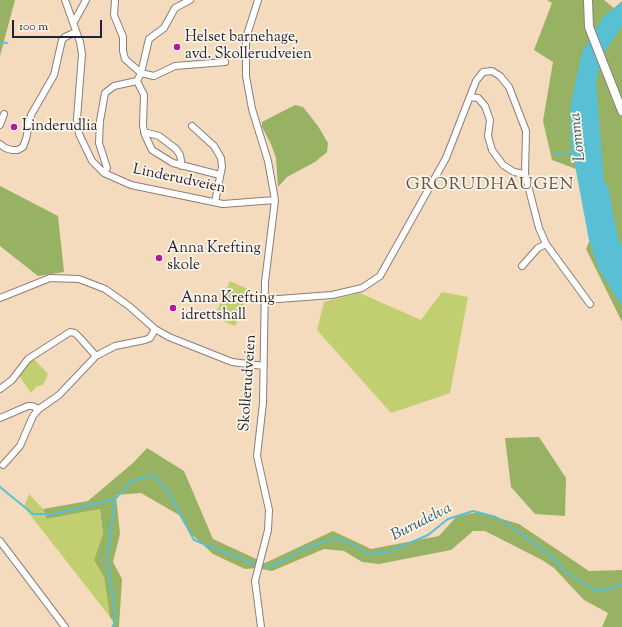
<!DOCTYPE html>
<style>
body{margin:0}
#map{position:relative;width:622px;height:627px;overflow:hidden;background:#f4dbbd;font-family:"Sorts Mill Goudy",serif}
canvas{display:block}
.scale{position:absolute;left:12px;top:20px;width:90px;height:18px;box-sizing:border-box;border:2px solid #22223b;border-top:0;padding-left:5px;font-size:12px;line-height:14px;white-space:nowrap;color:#22223b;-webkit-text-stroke:3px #fcf5e5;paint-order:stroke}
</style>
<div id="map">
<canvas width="622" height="627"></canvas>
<div class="scale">100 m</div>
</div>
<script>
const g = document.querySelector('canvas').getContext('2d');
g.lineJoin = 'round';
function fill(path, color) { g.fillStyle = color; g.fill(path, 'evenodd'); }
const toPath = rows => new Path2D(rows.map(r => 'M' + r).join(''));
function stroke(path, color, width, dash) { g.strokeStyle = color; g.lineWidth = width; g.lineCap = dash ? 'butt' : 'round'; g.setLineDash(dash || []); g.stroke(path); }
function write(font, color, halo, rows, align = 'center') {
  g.font = font + ' "Sorts Mill Goudy",serif'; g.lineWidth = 3.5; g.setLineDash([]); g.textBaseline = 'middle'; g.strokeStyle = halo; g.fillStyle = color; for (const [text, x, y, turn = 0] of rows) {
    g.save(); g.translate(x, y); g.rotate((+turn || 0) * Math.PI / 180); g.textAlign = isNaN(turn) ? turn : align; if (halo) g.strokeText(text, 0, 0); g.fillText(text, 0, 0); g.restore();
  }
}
fill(toPath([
 [230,281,250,290,235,326,214,317],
 [442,292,468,297,450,393,391,413,317,330,324,302,360,293,421,320],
 [34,359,48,374,43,385,37,386,31,393,18,374,24,365],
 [29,494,43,509,48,519,100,509,103,534,94,560,104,577,110,617,24,507]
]), '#c1cf71');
fill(toPath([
 [0,0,15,0,0,56],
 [547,0,604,0,614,8,622,1,622,322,586,249,592,235,576,169,552,160,543,121,553,62,534,50,552,3],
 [295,105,303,107,318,126,328,143,327,152,315,162,287,177,278,187,276,158,271,144,262,127,262,122],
 [0,186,58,216,64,272,38,276,0,246],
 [539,437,566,478,565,516,535,514,511,487,505,438],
 [147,448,184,471,213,539,265,563,333,531,371,549,439,536,457,516,479,512,519,524,589,571,622,570,622,627,602,627,608,613,584,600,554,568,542,560,485,531,473,531,451,550,379,564,362,562,344,551,324,549,272,571,257,568,245,569,213,554,189,532,179,515,141,493,116,495,120,534,113,562,122,579,119,627,111,627,114,623,110,617,104,577,94,560,103,534,100,509,47,519,43,509,88,501,133,463]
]), '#98b263');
fill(toPath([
 [622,2,622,26,602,56,596,81,609,244,622,265,622,306,599,270,589,240,571,144,570,108,582,52,603,17]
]), '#58bfd5');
stroke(toPath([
 [0,42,7,43],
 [554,154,573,153],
 [0,487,33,514,54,514,115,499],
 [263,567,269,567,285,560,301,550,334,538,344,540,368,554,389,552,428,535,448,519,473,511,496,517,510,526,549,554,566,572,595,590,605,590,622,585],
 [113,627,116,617,107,560,115,499,132,481,153,475,168,491,194,540,254,564]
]), '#58bfd5', 2);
stroke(toPath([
 [603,189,612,237,622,261]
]), '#58bfd5', 11);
const minor = toPath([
 [65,0,80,42,82,54,77,119,79,134,92,161,104,173,131,185,223,204,275,200],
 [115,0,114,15,123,37,123,51,125,59,141,73,154,76,175,66,225,62],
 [258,0,246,38,246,76,252,109,268,161,275,200,265,282,263,403,257,456,269,510,268,530,255,581,261,627],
 [74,22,86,0],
 [137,81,144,95,143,126,145,135,152,150,173,163,220,175],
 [470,97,478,98,485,106,490,120,488,136,492,150,503,165,514,172,525,174],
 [0,125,4,114],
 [192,126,214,146,221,158,222,167,215,202],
 [144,132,159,136,176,149,180,155,182,166],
 [0,144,5,148,12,150,18,150,23,147,26,139,31,115,54,75,62,40,65,37,76,32],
 [104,173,107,168,99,143,100,121,105,93,114,86,137,81,141,73,149,39,164,28,175,8,190,0],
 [522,266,538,248,546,244],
 [0,298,50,278,79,279,105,289,129,306,155,329,169,337,232,362,264,366],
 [265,300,332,295,362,288,380,276,446,158,476,81,483,72,492,71,500,76,509,87,526,131,525,174,539,228,546,244,590,304],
 [0,389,12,380,28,359,70,332,75,333,80,338,96,356],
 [0,418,28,406,32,406,39,409],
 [3,465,20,446,33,416,39,409,59,395,96,356,115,346,145,340,150,338,155,329],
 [0,541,65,627]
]);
const major = toPath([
 [588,0,589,27,622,111]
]);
stroke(minor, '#8b7e7c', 8);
stroke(major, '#8b7e7c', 10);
stroke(minor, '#fff', 6);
stroke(major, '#fff', 8);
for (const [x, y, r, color] of [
 [177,47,4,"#b5179e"],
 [14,127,4,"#b5179e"],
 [159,258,4,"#b5179e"],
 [173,308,4,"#b5179e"]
]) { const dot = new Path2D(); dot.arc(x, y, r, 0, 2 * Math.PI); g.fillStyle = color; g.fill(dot); stroke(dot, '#fcf5e5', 1.5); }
write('15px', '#22223b', '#fcf5e5', [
 ["Helset barnehage,",185,38],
 ["avd. Skollerudveien",185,55],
 ["Linderudlia",22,127],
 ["Anna Krefting",167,249],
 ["skole",167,266],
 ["Anna Krefting",181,299],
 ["idrettshall",181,316]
], 'left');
write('15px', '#22223b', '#fcf5e5', [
 ["Linderudveien",179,180,12],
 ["Skollerudveien",249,383,-86]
]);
write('italic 16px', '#355971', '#fcf5e5', [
 ["Lomma",579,137,-96],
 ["Burudelva",422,523,-27]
]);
g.letterSpacing = '1px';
write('17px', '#615251', '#fcf5e5', [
 ["GRORUDHAUGEN",490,186]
]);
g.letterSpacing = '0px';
</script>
